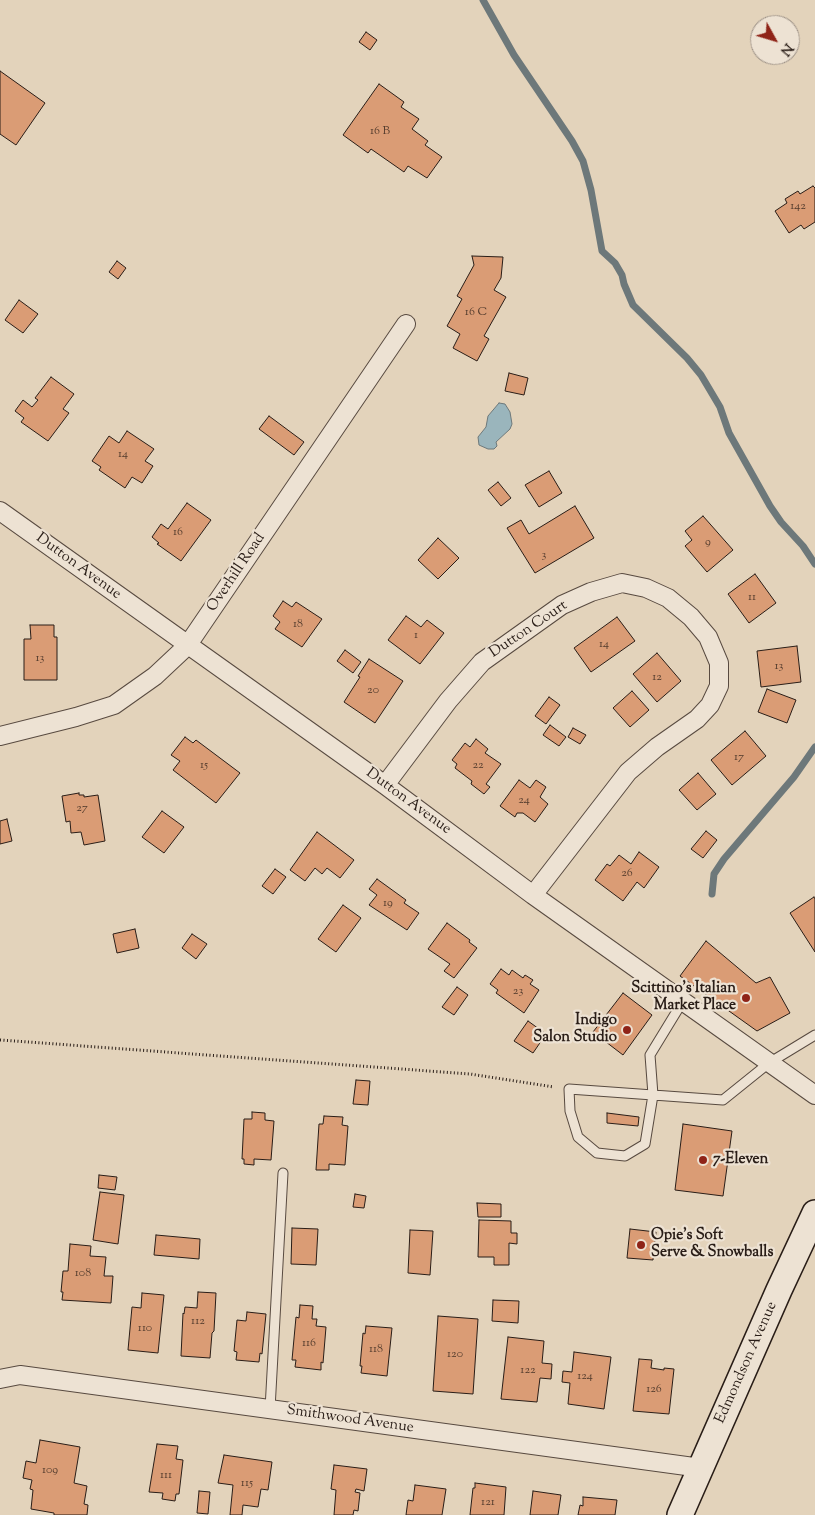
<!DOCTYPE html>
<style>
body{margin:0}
#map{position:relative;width:815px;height:1515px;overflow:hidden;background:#e3d3bb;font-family:"Sorts Mill Goudy",serif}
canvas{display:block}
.north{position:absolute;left:750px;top:15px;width:50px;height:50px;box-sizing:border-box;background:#ede2d3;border:1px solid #9f9388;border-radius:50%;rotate:129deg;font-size:14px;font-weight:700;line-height:20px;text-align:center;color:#291d17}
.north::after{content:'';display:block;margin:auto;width:18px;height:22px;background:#8f2418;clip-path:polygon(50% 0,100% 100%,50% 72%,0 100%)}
</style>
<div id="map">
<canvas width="815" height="1515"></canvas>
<div class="north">N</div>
</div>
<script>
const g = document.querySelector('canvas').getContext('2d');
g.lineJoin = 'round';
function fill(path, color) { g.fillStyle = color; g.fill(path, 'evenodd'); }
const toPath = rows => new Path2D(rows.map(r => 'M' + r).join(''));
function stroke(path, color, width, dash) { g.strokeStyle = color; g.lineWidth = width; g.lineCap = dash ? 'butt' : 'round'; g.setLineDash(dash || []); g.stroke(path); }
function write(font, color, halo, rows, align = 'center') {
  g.font = font + ' "Sorts Mill Goudy",serif'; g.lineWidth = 4.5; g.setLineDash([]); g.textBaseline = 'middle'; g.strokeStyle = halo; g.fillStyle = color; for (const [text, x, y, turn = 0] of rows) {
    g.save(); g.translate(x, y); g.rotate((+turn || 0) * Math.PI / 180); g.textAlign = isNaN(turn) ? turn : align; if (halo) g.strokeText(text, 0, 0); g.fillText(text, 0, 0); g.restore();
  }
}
const water = toPath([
 [499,403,505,404,510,412,512,424,510,429,496,442,497,446,494,449,488,449,479,445,478,437,486,427,488,416,499,403]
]);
fill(water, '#9ab5bc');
stroke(water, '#6d787a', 1);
stroke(toPath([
 [483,0,514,55,572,141,583,161,591,190,602,251,615,263,622,275,624,284,633,305,687,358,701,375,720,407,729,433,770,506,781,522,803,546,815,564],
 [712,894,714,874,724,859,794,777,815,747]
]), '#6d787a', 7);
const building = toPath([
 [366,32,377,40,370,50,359,42,366,32],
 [0,71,45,103,16,145,0,134,0,71],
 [379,84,404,102,401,107,419,119,412,129,428,141,425,145,442,157,427,178,408,166,404,172,371,149,368,153,343,135,379,84],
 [813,186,815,188,815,222,804,229,801,225,789,233,775,211,787,203,785,199,798,191,800,194,813,186],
 [472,256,503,257,501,278,494,290,506,297,484,336,489,339,477,361,453,348,460,334,447,326,462,299,457,296,474,265,472,256],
 [117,261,126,268,118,279,109,272,117,261],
 [19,300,38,314,23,333,5,320,19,300],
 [509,373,528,378,524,395,505,391,509,373],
 [51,377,74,394,63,409,69,413,48,441,21,422,24,418,15,411,23,400,32,407,38,400,35,398,51,377],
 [269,416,304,442,294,455,259,429,269,416],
 [127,431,154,449,145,461,153,466,142,483,132,477,125,488,99,470,101,467,92,461,109,436,119,443,127,431],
 [549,471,562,493,539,507,525,485,549,471],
 [498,482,511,498,501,506,488,490,498,482],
 [187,503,211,520,181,561,157,544,159,543,152,537,161,524,168,529,187,503],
 [575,506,594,538,535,573,507,528,521,520,529,534,575,506],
 [703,516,733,550,707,572,685,546,692,540,685,531,703,516],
 [438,538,459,558,438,579,418,560,438,538],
 [755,574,776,603,749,623,728,594,755,574],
 [283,601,292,607,296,602,322,619,302,647,275,629,280,622,273,616,283,601],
 [406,616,421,627,427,620,444,633,420,664,388,640,406,616],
 [617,617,635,641,591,672,574,648,617,617],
 [30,625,54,625,54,637,57,637,57,680,24,680,24,639,31,639,30,625],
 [797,646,801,682,761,687,757,651,797,646],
 [345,650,361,662,353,673,337,661,345,650],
 [657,653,681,681,657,702,633,674,657,653],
 [369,659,403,681,375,723,344,702,360,677,358,676,369,659],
 [767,689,796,700,787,723,758,712,767,689],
 [632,691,649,710,630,727,613,708,632,691],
 [549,697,560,705,546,724,535,716,549,697],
 [550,725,566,737,559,746,543,735,550,725],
 [573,728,586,735,580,744,568,737,573,728],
 [745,731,766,756,732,785,711,760,745,731],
 [185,737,193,743,196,740,240,773,216,803,173,770,180,761,171,755,185,737],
 [476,739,488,749,485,753,501,764,486,784,490,787,484,794,471,784,472,781,455,768,457,764,452,760,465,743,470,747,476,739],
 [698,773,716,794,697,810,679,790,698,773],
 [519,780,530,788,536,780,546,787,540,797,548,804,535,822,523,813,517,813,515,817,500,806,519,780],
 [79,793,79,795,84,795,84,797,98,795,105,841,84,845,81,832,71,833,70,821,66,822,62,796,79,793],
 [162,811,184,827,164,853,142,837,162,811],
 [7,819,12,841,0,844,0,821,7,819],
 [706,831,717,840,703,858,691,849,706,831],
 [317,832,354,860,340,878,327,868,322,874,315,868,305,881,290,870,317,832],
 [639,852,659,867,644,888,637,882,623,901,595,880,607,864,610,866,619,855,631,864,639,852],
 [275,869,286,877,273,894,262,886,275,869],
 [377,879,406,900,404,903,419,913,407,930,369,905,377,895,369,889,377,879],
 [814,897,815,899,815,952,790,913,814,897],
 [343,905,361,918,336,952,318,939,343,905],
 [447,923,470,940,469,942,477,948,454,978,444,971,450,964,428,949,447,923],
 [135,929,139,948,117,953,113,934,135,929],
 [192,934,207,944,196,959,182,948,192,934],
 [706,941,756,983,770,977,790,1013,757,1031,680,976,706,941],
 [501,969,509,975,512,970,523,978,525,975,533,980,530,984,539,990,524,1013,496,993,498,990,490,984,501,969],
 [457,987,468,995,454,1015,442,1007,457,987],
 [623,993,652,1015,623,1055,593,1032,623,993],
 [528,1021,546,1034,533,1053,514,1041,528,1021],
 [356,1080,370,1081,368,1105,353,1104,356,1080],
 [252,1112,265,1113,265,1120,274,1121,271,1160,254,1159,254,1165,244,1164,244,1159,242,1159,244,1119,252,1119,252,1112],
 [607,1113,639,1117,638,1126,607,1123,607,1113],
 [324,1116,343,1117,342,1125,348,1126,345,1165,329,1164,329,1170,316,1170,319,1124,323,1124,324,1116],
 [683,1124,732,1131,723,1196,675,1190,683,1124],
 [99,1175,117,1177,115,1190,98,1188,99,1175],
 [100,1192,124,1195,118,1244,93,1240,100,1192],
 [355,1194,366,1196,364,1208,353,1207,355,1194],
 [477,1203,501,1204,501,1217,478,1217,477,1203],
 [479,1220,511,1221,511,1233,517,1233,517,1244,509,1243,509,1265,494,1265,494,1257,478,1257,479,1220],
 [292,1228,318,1229,316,1265,291,1264,292,1228],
 [630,1229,656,1232,653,1260,627,1258,630,1229],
 [410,1230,433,1231,430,1275,408,1273,410,1230],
 [156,1235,200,1239,199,1259,154,1255,156,1235],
 [70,1244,91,1246,90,1256,106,1257,104,1276,113,1276,111,1303,62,1300,63,1292,61,1292,63,1271,68,1271,70,1244],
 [198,1292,216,1293,214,1331,212,1333,210,1358,181,1356,183,1313,184,1314,185,1307,197,1308,198,1292],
 [142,1293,164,1295,158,1353,128,1350,132,1307,141,1308,142,1293],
 [493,1300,519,1301,518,1323,492,1321,493,1300],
 [300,1305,313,1306,312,1319,317,1319,316,1326,326,1327,323,1363,321,1362,321,1370,295,1367,296,1360,292,1360,296,1317,299,1318,300,1305],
 [247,1312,266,1314,262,1354,260,1353,259,1362,236,1360,237,1352,234,1351,237,1320,246,1321,247,1312],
 [438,1316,478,1319,473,1394,433,1391,438,1316],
 [366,1326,392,1328,387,1376,361,1373,362,1366,360,1366,363,1333,365,1334,366,1326],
 [508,1337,544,1341,542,1363,552,1364,551,1379,540,1378,537,1402,501,1399,508,1337],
 [574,1352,611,1357,604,1409,568,1404,570,1383,562,1382,563,1371,572,1372,574,1352],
 [639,1359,652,1360,651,1368,664,1370,664,1368,674,1369,669,1414,633,1411,639,1359],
 [40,1440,80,1447,74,1483,87,1486,84,1504,88,1505,87,1515,54,1515,54,1513,31,1509,33,1490,30,1489,32,1480,23,1478,26,1461,36,1463,40,1440],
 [157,1444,178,1446,176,1459,183,1460,179,1494,176,1494,175,1501,162,1499,163,1493,149,1492,157,1444],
 [224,1455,272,1462,268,1490,261,1489,258,1507,243,1505,242,1515,230,1515,233,1485,218,1483,224,1455],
 [334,1465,367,1469,364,1491,356,1489,355,1492,360,1493,358,1511,354,1510,353,1515,334,1515,336,1490,331,1489,334,1465],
 [475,1483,506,1487,504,1515,470,1515,473,1488,475,1488,475,1483],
 [415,1485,446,1489,442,1515,406,1515,408,1500,413,1501,415,1485],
 [199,1491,210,1492,208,1514,197,1513,199,1491],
 [533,1491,561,1495,558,1515,530,1515,533,1491],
 [583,1497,617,1500,615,1515,578,1515,580,1505,583,1506,583,1497]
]);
fill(building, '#da9c75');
stroke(building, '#291d17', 1);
const service = toPath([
 [683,1001,650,1055,653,1095,645,1144,625,1156,597,1153,578,1137,570,1111,569,1089,723,1100,769,1063,815,1035],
 [270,1409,283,1173]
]);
const minor = toPath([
 [0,511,385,785,533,895,815,1095],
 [0,736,76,717,114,705,155,676,187,646,406,324],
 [385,785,448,701,482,662,562,605,591,592,622,583,646,588,668,598,691,617,708,637,719,663,719,686,710,705,697,719,657,747,628,772,533,895],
 [0,1379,20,1375,701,1468]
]);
const secondary = toPath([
 [680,1515,779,1290,815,1213]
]);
stroke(service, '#584a40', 11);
stroke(minor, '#584a40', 20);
stroke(secondary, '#291d17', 28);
stroke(toPath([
 [0,1040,470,1074,554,1087]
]), '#291d17', 3, [1, 2.5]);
stroke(service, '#ede2d3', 9);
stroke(minor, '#ede2d3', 18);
stroke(secondary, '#ede2d3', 25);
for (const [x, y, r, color] of [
 [746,998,5,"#8f2418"],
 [627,1030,5,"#8f2418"],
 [703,1160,5,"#8f2418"],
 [641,1245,5,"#8f2418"]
]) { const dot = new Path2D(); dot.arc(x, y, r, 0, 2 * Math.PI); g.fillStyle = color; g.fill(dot); stroke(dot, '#ede2d3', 2); }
write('12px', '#553d2e', null, [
 ["16 B",380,132],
 ["142",798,207],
 ["16 C",476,313],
 ["14",123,455],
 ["16",178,533],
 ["9",708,543],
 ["3",544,556],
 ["11",752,598],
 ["18",298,625],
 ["1",416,636],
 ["14",604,645],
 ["13",40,659],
 ["13",779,667],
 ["12",657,678],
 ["20",373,691],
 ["17",739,758],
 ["15",204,766],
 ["22",478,766],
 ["24",524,801],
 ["27",82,809],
 ["26",627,874],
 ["19",388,904],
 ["23",518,992],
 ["108",83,1274],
 ["112",198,1322],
 ["110",145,1329],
 ["116",309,1344],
 ["118",376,1350],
 ["120",455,1355],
 ["122",528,1371],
 ["124",585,1377],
 ["126",654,1390],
 ["109",50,1471],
 ["111",166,1476],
 ["115",247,1484],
 ["121",488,1503]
]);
write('15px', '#291d17', '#ede2d3', [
 ["Dutton Avenue",78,567,36],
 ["Overhill Road",237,573,-56],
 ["Dutton Court",529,630,-34],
 ["Dutton Avenue",408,802,36],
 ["Edmondson Avenue",747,1363,-66],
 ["Smithwood Avenue",350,1420,8]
]);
write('bold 15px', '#291d17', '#ede2d3', [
 ["Scittino's Italian",736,989],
 ["Market Place",736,1006],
 ["Indigo",617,1021],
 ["Salon Studio",617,1038],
 ["7-Eleven",713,1160,"left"],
 ["Opie's Soft",651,1236,"left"],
 ["Serve & Snowballs",651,1253,"left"]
], 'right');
</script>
